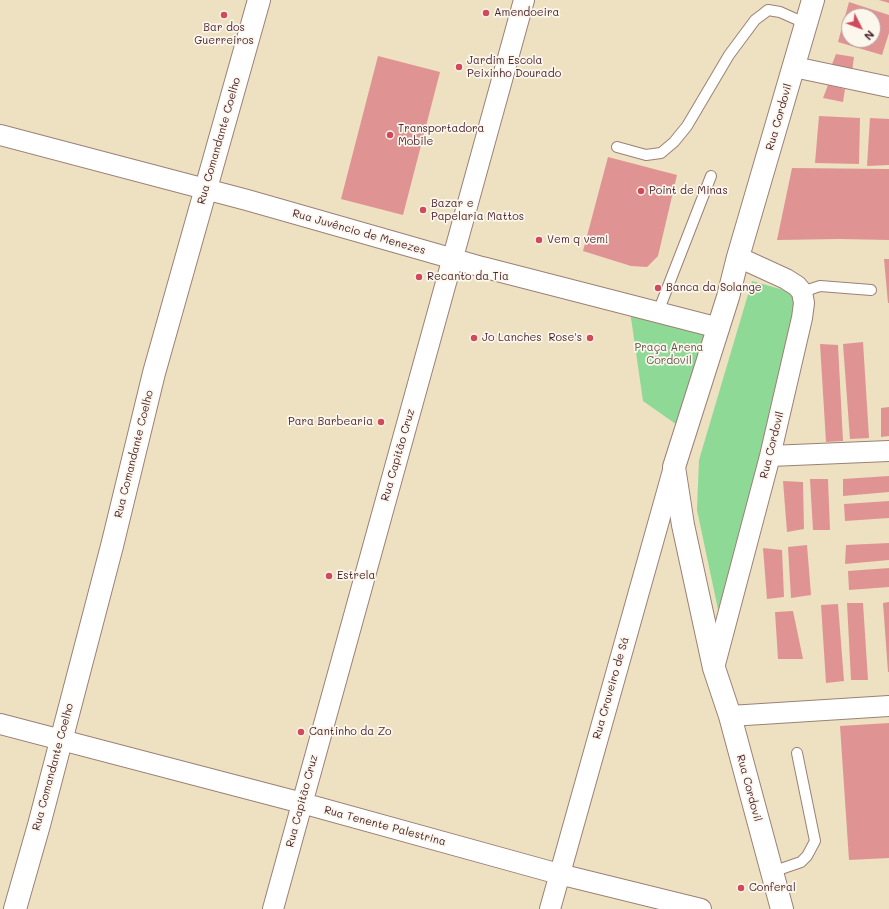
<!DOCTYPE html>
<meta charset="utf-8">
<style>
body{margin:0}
#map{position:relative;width:889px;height:909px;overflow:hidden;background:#ede1c1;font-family:Mali,sans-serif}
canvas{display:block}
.north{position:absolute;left:841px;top:8px;width:40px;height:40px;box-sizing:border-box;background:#fbf7ec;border:1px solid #b4a19f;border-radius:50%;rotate:132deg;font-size:11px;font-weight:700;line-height:16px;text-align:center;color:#4a1f2b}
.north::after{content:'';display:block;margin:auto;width:14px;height:18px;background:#d1495b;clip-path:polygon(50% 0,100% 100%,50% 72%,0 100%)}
</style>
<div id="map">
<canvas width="889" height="909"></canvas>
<div class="north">N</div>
</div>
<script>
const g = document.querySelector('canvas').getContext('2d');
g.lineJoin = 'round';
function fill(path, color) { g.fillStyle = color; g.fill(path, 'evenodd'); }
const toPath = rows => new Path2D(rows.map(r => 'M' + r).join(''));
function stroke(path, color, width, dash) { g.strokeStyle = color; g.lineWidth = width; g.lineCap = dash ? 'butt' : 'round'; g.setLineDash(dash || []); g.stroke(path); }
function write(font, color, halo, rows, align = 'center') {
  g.font = font + ' Mali,sans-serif'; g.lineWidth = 3.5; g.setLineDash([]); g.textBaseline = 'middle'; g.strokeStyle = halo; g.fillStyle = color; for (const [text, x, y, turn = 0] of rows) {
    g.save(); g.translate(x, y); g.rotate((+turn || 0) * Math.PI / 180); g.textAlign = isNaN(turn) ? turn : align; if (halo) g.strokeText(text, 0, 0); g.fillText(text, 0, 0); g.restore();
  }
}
fill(toPath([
 [752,281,798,294,761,459,719,614,697,510,699,460],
 [630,311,711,331,680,427,643,401]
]), '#8ed996');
fill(toPath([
 [879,0,889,0,889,3],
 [849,2,889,15,889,33,882,55,838,42],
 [849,16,873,16,873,40,849,40],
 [836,54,854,57,852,72,831,67],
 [378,56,440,72,403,215,341,199],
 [828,85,845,89,843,102,823,98],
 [819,116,860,118,859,164,815,163],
 [870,118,889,119,889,165,867,166],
 [608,157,677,175,658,256,647,267,631,266,583,251],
 [792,168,889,169,889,240,840,239,777,240],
 [884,259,889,259,889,303,888,303],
 [863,342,869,438,850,439,843,344],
 [820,344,838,345,843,441,826,442],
 [889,407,889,436,881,437,881,408],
 [889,476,889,492,843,496,843,479],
 [810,479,828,479,830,530,813,530],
 [783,481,803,482,804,529,787,532],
 [889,501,889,518,845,521,844,504],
 [889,543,889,560,845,564,846,545],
 [807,545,811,595,791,598,788,547],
 [763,548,782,550,784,597,767,599],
 [889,568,889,587,849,590,848,571],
 [889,602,889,672,888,672,883,603],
 [847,603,863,603,868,680,851,680],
 [838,604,844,681,826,683,821,605],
 [793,611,803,659,778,659,775,612],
 [889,723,889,858,849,860,840,726]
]), '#df9493');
const service = toPath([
 [617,147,646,155,661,153,674,142,687,126,729,55,755,20,763,14,768,10,780,12,807,24],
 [802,292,820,286,871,290],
 [658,312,711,176],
 [772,872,801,862,807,856,815,841,797,753]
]);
const minor = toPath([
 [794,67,889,87],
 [0,135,247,200,482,267,719,328],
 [770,456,889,451],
 [714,668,770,456,802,318,804,303,802,292,797,286,786,279,738,257],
 [730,716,889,706],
 [0,724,302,803,559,874,701,909],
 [273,909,524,0],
 [550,909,674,467]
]);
const tertiary = toPath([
 [15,909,39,825,112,546,154,373,259,0]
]);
const secondary = toPath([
 [782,909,730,716,714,668,683,525,674,467,728,297,738,257,813,0]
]);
stroke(service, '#9c8076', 12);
stroke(minor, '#9c8076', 22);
stroke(tertiary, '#9c8076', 24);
stroke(secondary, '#9c8076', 24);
stroke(service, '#fff', 10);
stroke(minor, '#fff', 20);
stroke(tertiary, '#fff', 22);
stroke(secondary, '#fff', 22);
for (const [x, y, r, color] of [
 [486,13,4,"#d1495b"],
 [224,15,4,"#d1495b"],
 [459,67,4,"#d1495b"],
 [390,135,4,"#d1495b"],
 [641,191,4,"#d1495b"],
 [423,210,4,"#d1495b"],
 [539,240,4,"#d1495b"],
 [419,277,4,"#d1495b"],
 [658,288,4,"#d1495b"],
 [474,338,4,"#d1495b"],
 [590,338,4,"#d1495b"],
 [381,422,4,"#d1495b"],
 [329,576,4,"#d1495b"],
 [301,732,4,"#d1495b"],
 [741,888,4,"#d1495b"]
]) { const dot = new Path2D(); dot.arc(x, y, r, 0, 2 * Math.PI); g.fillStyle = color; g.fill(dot); stroke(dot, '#fbf7ec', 1.5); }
write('11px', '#4a1f2b', '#fbf7ec', [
 ["Amendoeira",494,13],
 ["Bar dos",224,28,"center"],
 ["Guerreiros",224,41,"center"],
 ["Jardim Escola",467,61],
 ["Peixinho Dourado",467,74],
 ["Transportadora",398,129],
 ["Mobile",398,142],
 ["Point de Minas",649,191],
 ["Bazar e",431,204],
 ["Papelaria Mattos",431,217],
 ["Vem q vem!",547,240],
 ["Recanto da Tia",427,277],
 ["Banca da Solange",666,288],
 ["Jo Lanches",482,338],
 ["Rose's",582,338,"right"],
 ["Para Barbearia",373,422,"right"],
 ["Estrela",337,576],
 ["Cantinho da Zo",309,732],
 ["Conferal",749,888]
], 'left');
write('11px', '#4a1f2b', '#fbf7ec', [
 ["Rua Cordovil",779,117,-74],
 ["Rua Comandante Coelho",219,141,-74],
 ["Rua Juvêncio de Menezes",359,232,16],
 ["Rua Cordovil",772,445,-76],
 ["Rua Comandante Coelho",134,454,-76],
 ["Rua Capitão Cruz",398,455,-74],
 ["Rua Craveiro de Sá",611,688,-74],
 ["Rua Comandante Coelho",53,767,-75],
 ["Rua Cordovil",749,788,75],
 ["Rua Capitão Cruz",302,801,-75],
 ["Rua Tenente Palestrina",385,826,15]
]);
write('11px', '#5e574b', '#fbf7ec', [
 ["Praça Arena",669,348],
 ["Cordovil",669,361]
]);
</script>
